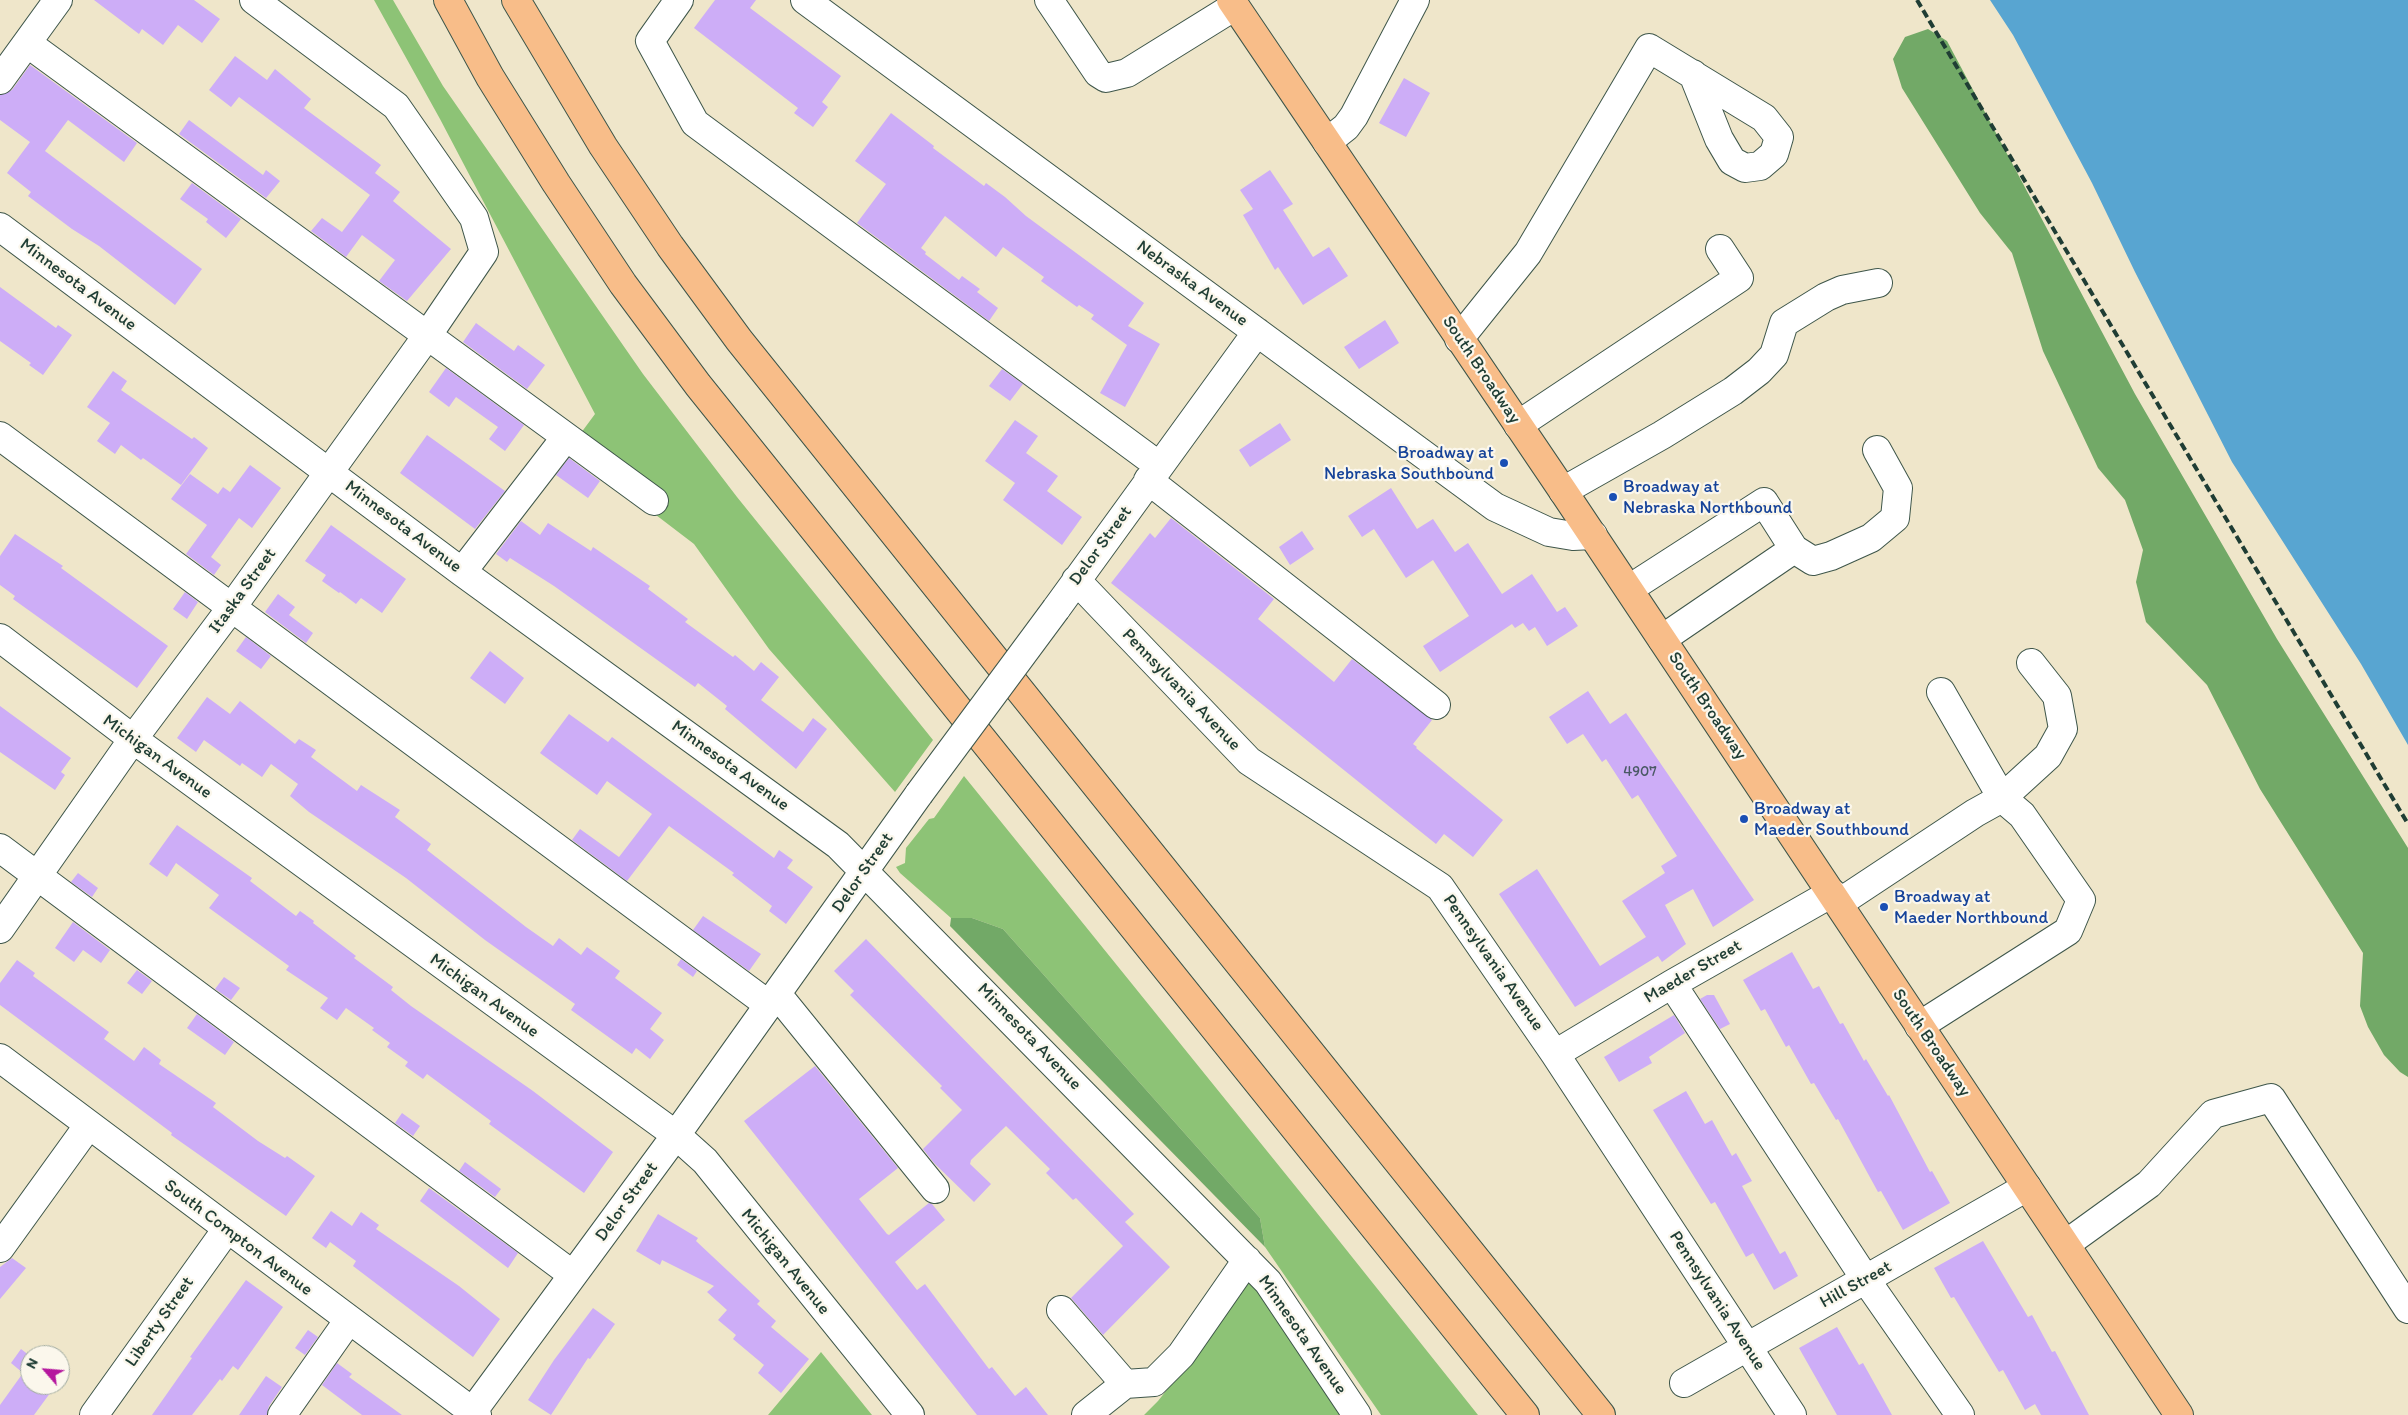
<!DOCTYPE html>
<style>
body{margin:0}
#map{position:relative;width:2408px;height:1415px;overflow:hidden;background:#efe6ca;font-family:Itim,sans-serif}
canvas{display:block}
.north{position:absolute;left:20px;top:1345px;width:50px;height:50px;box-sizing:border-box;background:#fbf7ec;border:1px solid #a3ada2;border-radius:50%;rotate:297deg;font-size:14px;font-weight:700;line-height:20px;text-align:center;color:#1f3d34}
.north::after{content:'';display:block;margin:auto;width:18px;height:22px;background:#b5179e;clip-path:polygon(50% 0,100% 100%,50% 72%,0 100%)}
</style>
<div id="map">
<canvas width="2408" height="1415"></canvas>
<div class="north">N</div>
</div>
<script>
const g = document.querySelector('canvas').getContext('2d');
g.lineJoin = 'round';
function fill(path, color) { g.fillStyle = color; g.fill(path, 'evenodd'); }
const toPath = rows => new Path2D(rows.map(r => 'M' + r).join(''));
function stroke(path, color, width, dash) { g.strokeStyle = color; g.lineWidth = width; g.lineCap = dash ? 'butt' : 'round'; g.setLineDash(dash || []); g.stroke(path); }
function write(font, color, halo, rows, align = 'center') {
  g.font = font + ' Itim,sans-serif'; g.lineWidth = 4.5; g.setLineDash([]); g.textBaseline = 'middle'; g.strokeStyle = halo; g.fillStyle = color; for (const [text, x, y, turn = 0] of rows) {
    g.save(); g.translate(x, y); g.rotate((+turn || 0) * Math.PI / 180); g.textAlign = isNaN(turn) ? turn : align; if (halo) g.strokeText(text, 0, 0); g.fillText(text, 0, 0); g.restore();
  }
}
fill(toPath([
 [374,0,393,0,443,86,643,374,737,497,933,740,895,792,769,649,694,544,656,515,665,502,578,437,595,414,440,119],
 [964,776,1309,1203,1478,1415,1381,1415,1265,1247,1260,1218,1003,929,972,918,951,918,900,873,896,867,905,863,906,848,929,819,934,818],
 [1250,1275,1345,1415,1144,1415,1158,1401,1181,1372],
 [821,1352,872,1415,768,1415]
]), '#8dc376');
fill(toPath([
 [1928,29,1947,41,2135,394,2277,639,2408,848,2408,1077,2400,1072,2384,1055,2368,1027,2360,1006,2363,953,2260,789,2207,685,2146,622,2136,582,2143,550,2125,500,2098,468,2043,351,2012,253,1980,213,1902,88,1893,59,1905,37],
 [951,918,972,918,1003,929,1260,1218,1265,1247,950,926]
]), '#72a967');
fill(toPath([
 [1990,0,2408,0,2408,745,2361,664,2232,462,2135,272,2092,183,2013,35]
]), '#58a5d1');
fill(toPath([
 [94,0,194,0,220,19,202,43,178,25,163,45,142,29,139,34],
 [715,0,756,0,750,8,841,76,822,102,828,107,813,127,794,113,798,108,694,28],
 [235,56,267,80,275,69,311,99,304,108,381,165,375,173,400,192,393,201,451,249,407,301,379,281,395,260,362,235,346,257,311,231,322,218,342,232,370,195,239,97,231,107,209,90],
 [30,65,137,143,124,162,68,120,45,151,202,269,175,305,99,246,72,229,28,196,31,192,7,173,30,142,0,120,0,95,12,90],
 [1404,78,1430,93,1406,137,1379,123],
 [891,113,934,146,933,148,984,186,986,183,1005,197,1026,216,1144,303,1128,326,1160,344,1125,407,1100,393,1127,345,1091,319,1094,315,1079,305,1077,307,1041,281,1044,277,1003,247,996,257,945,216,921,248,926,252,925,254,959,280,962,276,980,289,977,292,998,308,989,321,857,223,886,184,855,161],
 [189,120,263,175,266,170,280,181,266,198,179,134],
 [1270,170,1293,204,1283,210,1313,257,1329,247,1348,276,1303,305,1278,267,1275,270,1243,215,1253,209,1240,190],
 [192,183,241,219,226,238,206,222,208,219,180,199],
 [0,287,56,328,58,325,72,335,43,375,29,365,31,363,0,341],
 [1385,320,1399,343,1359,369,1344,347],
 [476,323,514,351,518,345,545,365,527,389,463,342],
 [446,368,524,425,505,451,489,439,498,427,456,397,449,407,429,392],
 [1002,369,1023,384,1010,401,989,386],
 [113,371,127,381,121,390,192,439,194,437,208,448,181,485,143,458,141,460,121,445,115,454,97,441,110,423,87,407],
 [1015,420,1038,436,1026,453,1058,476,1047,491,1082,517,1062,545,1003,500,1015,483,985,461],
 [1280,423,1291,440,1250,467,1239,450],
 [427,435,505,491,475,529,400,473],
 [569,458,600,481,588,498,556,475],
 [250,465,281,488,252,528,239,518,211,557,221,565,214,575,186,554,207,525,171,499,190,474,218,494,223,487,230,492],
 [1391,488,1417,529,1433,519,1455,552,1468,543,1502,594,1532,574,1557,612,1565,607,1578,626,1547,646,1535,627,1529,631,1523,623,1515,628,1512,624,1440,672,1423,646,1469,616,1433,560,1406,578,1374,529,1362,537,1348,516],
 [1171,518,1274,599,1258,619,1334,682,1352,659,1432,720,1413,744,1417,747,1416,748,1503,820,1473,857,1444,834,1436,844,1111,583,1150,533,1155,538],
 [521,521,540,535,548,523,591,551,593,547,650,586,648,589,688,619,685,622,733,657,735,655,754,671,761,662,779,677,761,700,803,732,813,718,827,729,796,769,725,709,727,706,698,683,695,687,554,586,510,558,507,562,496,554],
 [331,525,406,579,382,613,361,598,356,604,340,592,339,593,322,581,326,575,305,561],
 [1302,531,1314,549,1290,565,1279,547],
 [15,534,63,566,61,568,168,646,137,688,13,599,15,596,0,585,0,556],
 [185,592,198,602,187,619,173,609],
 [278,594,295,607,289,615,313,633,306,643,265,612],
 [246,637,271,656,261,669,236,651],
 [490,651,524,678,505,704,470,678],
 [1588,691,1610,724,1626,713,1754,900,1713,927,1693,889,1665,905,1686,944,1662,962,1658,956,1575,1007,1499,894,1537,869,1600,966,1646,937,1622,901,1665,873,1661,866,1677,856,1638,795,1632,799,1606,759,1602,762,1583,734,1567,744,1549,717],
 [207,697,230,714,240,701,295,744,299,739,316,750,311,757,357,791,361,785,400,810,395,817,431,844,427,850,526,927,553,946,559,938,581,955,587,947,620,971,615,978,662,1013,650,1029,664,1040,650,1059,636,1048,632,1054,571,1010,575,1004,485,940,406,878,309,812,290,796,298,784,271,764,262,777,242,763,240,766,204,740,196,752,177,738],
 [0,706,71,758,61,772,65,775,55,790,0,752],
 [569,714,608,742,612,737,774,858,779,850,793,860,787,868,813,887,786,924,769,911,772,906,732,875,734,873,669,826,627,881,572,840,580,829,619,857,652,814,607,781,597,795,540,753],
 [177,825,252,878,250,881,296,916,300,911,314,921,313,923,356,956,354,958,393,987,391,990,411,1006,533,1091,613,1152,584,1193,489,1124,491,1121,427,1074,423,1079,405,1066,408,1062,387,1047,390,1043,372,1030,374,1028,346,1008,337,1020,320,1008,328,998,286,970,289,966,209,908,219,895,176,863,167,877,149,864],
 [78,873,98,888,92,897,71,882],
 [703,916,761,954,749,971,693,930],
 [73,922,110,950,101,963,83,950,74,962,55,948],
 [866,939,1134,1214,1125,1222,1170,1267,1103,1335,1071,1298,1123,1246,1076,1198,1073,1200,1046,1173,1050,1169,1006,1126,971,1160,970,1164,991,1184,974,1202,934,1163,923,1149,962,1110,940,1088,942,1086,850,995,854,991,834,971],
 [1792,952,1813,989,1819,986,1840,1024,1843,1023,1864,1061,1866,1059,1888,1096,1889,1095,1930,1172,1932,1171,1950,1203,1903,1230,1881,1191,1878,1192,1838,1119,1836,1120,1814,1083,1811,1084,1789,1045,1786,1047,1765,1009,1761,1011,1743,980],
 [681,959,697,971,693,977,677,965],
 [17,960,35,973,33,976,109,1032,104,1039,134,1061,144,1047,161,1060,159,1064,216,1103,213,1107,258,1141,285,1158,287,1156,315,1176,286,1216,171,1135,172,1133,0,1005,0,983],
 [137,970,152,981,142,994,127,983],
 [224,977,240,988,231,1000,215,989],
 [1707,995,1714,995,1730,1024,1720,1029,1700,999],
 [197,1014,234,1042,225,1055,187,1028],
 [1674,1015,1685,1033,1649,1057,1652,1063,1619,1082,1604,1057],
 [815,1066,898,1168,859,1199,887,1234,889,1235,929,1203,932,1204,945,1220,895,1262,917,1290,925,1284,989,1369,992,1367,1015,1396,1026,1387,1048,1415,977,1415,744,1121],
 [1686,1091,1705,1124,1712,1120,1732,1156,1736,1153,1752,1181,1742,1186,1780,1254,1785,1251,1798,1276,1774,1290,1753,1253,1746,1257,1715,1202,1711,1204,1653,1110],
 [402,1113,420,1126,413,1136,395,1123],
 [465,1162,501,1189,495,1197,459,1171],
 [429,1188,518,1253,508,1268,420,1201],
 [331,1211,352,1226,361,1212,379,1225,376,1229,459,1286,500,1319,473,1357,353,1266,356,1261,330,1242,326,1248,312,1238],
 [658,1214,698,1238,696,1241,760,1301,757,1304,776,1321,771,1327,809,1359,781,1393,758,1373,764,1365,733,1339,736,1335,718,1320,727,1310,707,1292,714,1286,662,1260,660,1265,636,1251],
 [1983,1241,2028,1317,2032,1315,2052,1352,2055,1351,2089,1415,2041,1415,2035,1404,2025,1410,2003,1370,1999,1372,1954,1297,1951,1298,1934,1268],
 [12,1258,26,1268,0,1299,0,1267],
 [246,1280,283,1307,238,1370,233,1366,222,1381,220,1379,192,1415,152,1415,192,1358,190,1357],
 [593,1308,615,1324,590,1359,588,1358,551,1415,528,1400,554,1360],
 [1837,1327,1859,1365,1863,1363,1892,1415,1837,1415,1799,1348],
 [308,1330,318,1337,305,1355,295,1348],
 [21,1349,30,1356,30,1385,56,1385,34,1415,0,1415,0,1405,23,1373,11,1363],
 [337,1363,352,1374,349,1377,402,1415,362,1415,322,1385],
 [266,1376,282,1387,269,1406,267,1415,239,1415]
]), '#cdadf7');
const minor = toPath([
 [679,0,650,41,695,123,1158,465],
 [805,0,1495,507,1549,532,1573,536,1593,535],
 [1049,0,1098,73,1106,78,1127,73,1235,6],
 [27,43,654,501],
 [0,80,58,0],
 [1327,142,1346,127,1354,116,1415,0],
 [0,227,462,572,838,845,1268,1282,1357,1415],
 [1459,339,1528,253,1649,48,1764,118,1779,137,1774,154,1760,166,1745,168,1732,161,1719,139,1693,74],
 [1518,425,1739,278,1720,249],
 [0,436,769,1005],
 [1148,480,1436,705],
 [1563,491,1662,435,1733,391,1759,371,1774,355,1784,323,1826,297,1842,290,1878,283],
 [1794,549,1813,561,1831,556,1871,538,1895,518,1898,488,1877,450],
 [462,572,566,437],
 [1076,580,1249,761,1440,887,1555,1054,1792,1415],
 [1629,589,1764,502,1794,549,1662,639],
 [1056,609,1257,332],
 [0,638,133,739,676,1135,705,1161,910,1415],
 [1941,692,2002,798,2048,756,2063,729,2057,696,2031,663],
 [0,848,573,1275],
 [1839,903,1975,813,2002,798,2022,815,2081,900,2068,931,1919,1026],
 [0,929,133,739,232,607,427,336,484,252,474,218,396,106,254,0],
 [1672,984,1866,1280,1960,1415],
 [777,994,935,1189],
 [1555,1054,1672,984,1832,893],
 [0,1058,477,1415],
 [2066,1244,2149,1184,2213,1114,2271,1098,2408,1309],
 [0,1248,88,1126],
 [1061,1310,1125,1384],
 [1684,1383,2027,1187],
 [94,1415,227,1229],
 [282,1415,348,1321],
 [470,1415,676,1135,919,794],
 [1086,1415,1125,1384,1154,1382,1181,1355,1247,1260]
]);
const major = toPath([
 [1231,0,1563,491,2179,1415]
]);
const highway = toPath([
 [448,0,490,77,556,183,623,284,698,385,1525,1415],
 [516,0,603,146,670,246,739,340,1601,1415]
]);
stroke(minor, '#3e564a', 30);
stroke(major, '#3e564a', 30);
stroke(highway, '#3e564a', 30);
stroke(minor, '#fff', 28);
stroke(major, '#f8bd89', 28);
stroke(highway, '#f8bd89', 28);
stroke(toPath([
 [1917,0,2408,824]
]), '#1f3d34', 4, [8, 4]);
const minorBridge = toPath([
 [919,794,1056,609]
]);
stroke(minorBridge, '#3e564a', 30, []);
stroke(minorBridge, '#fff', 28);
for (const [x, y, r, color] of [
 [1504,463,5,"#1a4fb4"],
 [1613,497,5,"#1a4fb4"],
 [1744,819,5,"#1a4fb4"],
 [1884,907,5,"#1a4fb4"]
]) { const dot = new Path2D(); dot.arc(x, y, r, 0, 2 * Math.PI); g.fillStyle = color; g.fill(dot); stroke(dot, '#fbf7ec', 2); }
write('15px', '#4a5965', null, [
 ["4907",1640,772]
]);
write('18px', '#1f3d34', '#fbf7ec', [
 ["Nebraska Avenue",1192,284,36],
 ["Minnesota Avenue",78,285,37],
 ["South Broadway",1481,370,56],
 ["Minnesota Avenue",403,527,37],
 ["Delor Street",1101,546,-54],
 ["Itaska Street",243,591,-54],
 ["Pennsylvania Avenue",1181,690,46],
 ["South Broadway",1707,706,56],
 ["Michigan Avenue",157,757,36],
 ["Minnesota Avenue",730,766,36],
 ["Delor Street",863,873,-55],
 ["Pennsylvania Avenue",1493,963,55],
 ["Maeder Street",1693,972,-30],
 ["Michigan Avenue",484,996,36],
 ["Minnesota Avenue",1029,1037,46],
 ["South Broadway",1931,1043,56],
 ["Delor Street",627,1202,-54],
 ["South Compton Avenue",238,1238,37],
 ["Michigan Avenue",785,1262,51],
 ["Hill Street",1856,1285,-29],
 ["Pennsylvania Avenue",1717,1301,57],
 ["Liberty Street",160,1322,-55],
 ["Minnesota Avenue",1302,1335,55]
]);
write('18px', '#164399', '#fbf7ec', [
 ["Broadway at",1494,453,"right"],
 ["Nebraska Southbound",1494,474,"right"],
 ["Broadway at",1623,487],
 ["Nebraska Northbound",1623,508],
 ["Broadway at",1754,809],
 ["Maeder Southbound",1754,830],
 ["Broadway at",1894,897],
 ["Maeder Northbound",1894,918]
], 'left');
</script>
